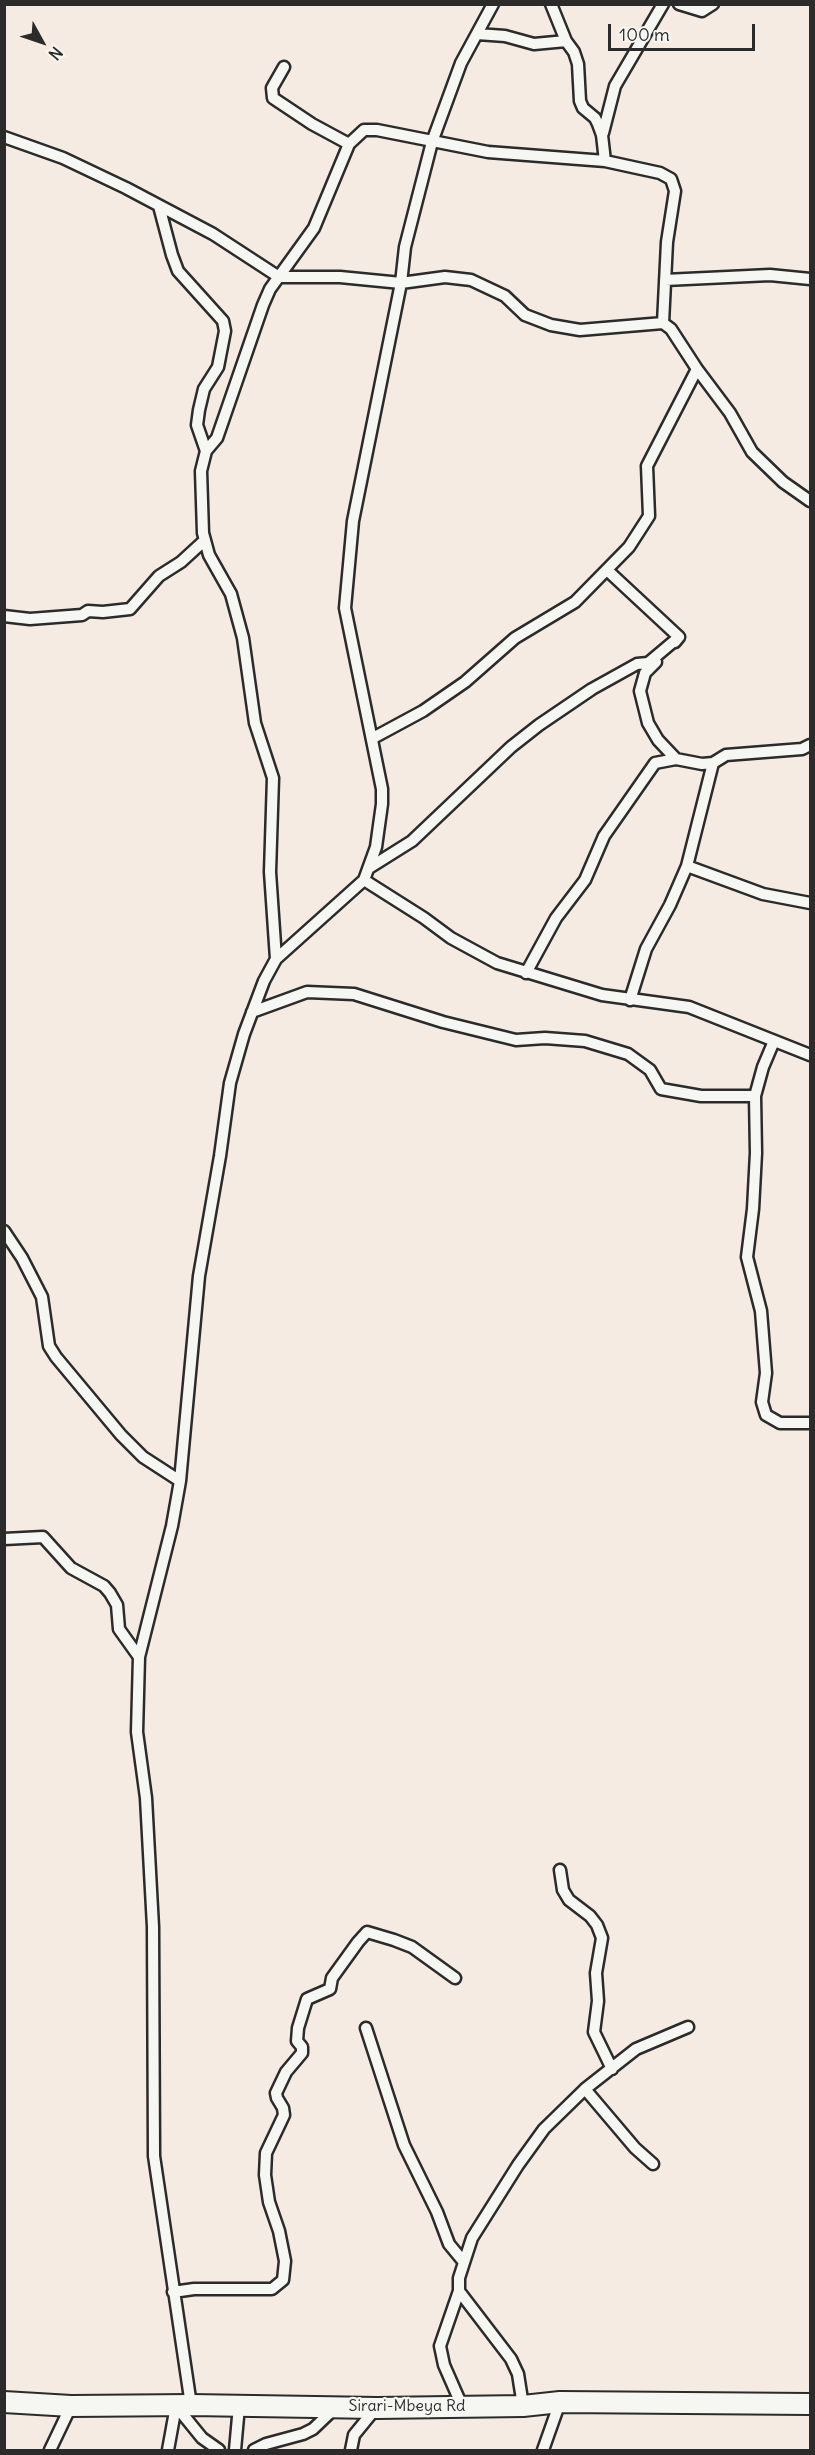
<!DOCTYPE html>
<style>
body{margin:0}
#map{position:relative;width:815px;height:2455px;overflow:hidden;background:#f5ebe2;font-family:Delius,sans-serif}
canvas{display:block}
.frame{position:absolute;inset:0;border:6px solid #2b2b2b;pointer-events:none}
.north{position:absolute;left:12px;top:12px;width:60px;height:60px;-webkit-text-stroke:4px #f6f6f2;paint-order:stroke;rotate:130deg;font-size:16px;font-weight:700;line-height:24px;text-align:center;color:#2b2b2b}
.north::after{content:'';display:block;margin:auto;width:21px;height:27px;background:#2b2b2b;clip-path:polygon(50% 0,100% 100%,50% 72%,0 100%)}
.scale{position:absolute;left:608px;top:24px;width:147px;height:27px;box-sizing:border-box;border:3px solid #2b2b2b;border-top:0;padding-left:8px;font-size:18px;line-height:21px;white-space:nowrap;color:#2b2b2b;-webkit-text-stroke:4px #f6f6f2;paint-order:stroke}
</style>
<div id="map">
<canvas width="815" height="2455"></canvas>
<div class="frame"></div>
<div class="north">N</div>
<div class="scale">100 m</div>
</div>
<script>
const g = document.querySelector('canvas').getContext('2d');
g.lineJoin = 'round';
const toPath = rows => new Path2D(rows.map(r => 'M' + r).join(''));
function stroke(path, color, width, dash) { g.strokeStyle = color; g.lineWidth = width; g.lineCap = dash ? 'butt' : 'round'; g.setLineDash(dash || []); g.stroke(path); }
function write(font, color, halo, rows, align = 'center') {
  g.font = font + ' Delius,sans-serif'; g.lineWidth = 4.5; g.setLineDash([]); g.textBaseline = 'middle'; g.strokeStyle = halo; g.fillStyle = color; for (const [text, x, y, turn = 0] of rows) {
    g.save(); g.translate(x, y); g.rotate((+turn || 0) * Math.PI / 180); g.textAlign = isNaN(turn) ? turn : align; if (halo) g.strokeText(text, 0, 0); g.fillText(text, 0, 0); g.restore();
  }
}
const street = toPath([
 [551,4,566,41,574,52,578,64,580,101,583,108,595,118,598,124,602,135,605,161],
 [679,4,702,11,713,4],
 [477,34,505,36,534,44,566,41],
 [284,67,272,88,273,98,312,124,349,144],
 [603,133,615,86,663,4],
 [4,137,63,158,126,188,213,234,279,277,340,277,401,283,445,277,471,280,505,296,525,315,551,325,580,330,663,323,671,329,697,369,730,413,752,452,783,482,810,501],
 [159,206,172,255,178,271,223,321,225,331,218,367,204,389,199,410,197,425,206,451],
 [665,280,770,275,810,279],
 [607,570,679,637,675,642],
 [4,616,30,619,82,615,88,611,103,612,130,609,159,576,181,562,205,540],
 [656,662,645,673,640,691,648,723,658,740,676,759],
 [373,738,423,711,465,682,515,638,575,602,629,547,649,516,647,466,697,369],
 [687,866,763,894,810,903],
 [369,868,412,841,511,747,539,725,592,689,637,664,648,663,679,637],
 [364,880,424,918,451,938,497,963,602,995,689,1007,810,1055],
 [276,959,270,872,273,778,255,723,243,638,231,594,209,555,203,533,201,471,206,451,217,438,263,305,270,289,314,228,349,144,364,130,377,130,488,152,605,161,660,173,671,179,675,191,667,242,663,323],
 [526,973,556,918,585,880,604,836,655,763,676,759,702,764,713,763,726,755,802,749,810,745],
 [630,1000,646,949,670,905,687,866,713,763],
 [252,1012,307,992,354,994,443,1022,516,1040,545,1038,585,1041,628,1054,650,1070,661,1089,701,1096,755,1096],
 [774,1041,763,1067,755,1096,756,1153,753,1209,747,1257,761,1311,766,1373,762,1402,766,1415,780,1423,810,1423],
 [4,1231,22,1258,42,1297,49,1346,56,1357,121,1435,143,1457,180,1481],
 [4,1539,43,1537,71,1568,104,1586,110,1593,117,1605,119,1629,139,1657],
 [560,1870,563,1890,569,1900,590,1916,597,1925,602,1938,596,1973,598,2001,594,2032,612,2069],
 [366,2028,404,2145,437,2212,449,2244,463,2261],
 [585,2089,635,2148,653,2164],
 [459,2291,440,2346,444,2365,462,2406],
 [173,2292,194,2289,272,2289,283,2280,285,2261,279,2231,269,2202,265,2175,266,2153,284,2115,283,2108,277,2098,276,2093,286,2072,302,2053,302,2047,297,2041,298,2028,307,1999,330,1989,332,1978,358,1942,367,1932,394,1940,412,1947,455,1978],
 [191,2405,154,2156,153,1927,146,1798,137,1732,139,1657,172,1526,180,1481,199,1276,220,1156,230,1083,244,1034,264,981,276,959,364,880,376,847,382,804,382,789,345,608,353,521,401,283,405,247,432,142,461,63,493,4],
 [176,2406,202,2438,219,2450],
 [523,2406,518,2374,511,2359,459,2291,459,2278,472,2238,518,2165,544,2129,585,2089,636,2049,688,2027],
 [50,2450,71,2406],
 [168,2450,176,2406],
 [235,2450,239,2406],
 [254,2450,266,2444,303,2434,313,2429,335,2408],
 [351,2450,354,2435,376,2408],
 [543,2450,560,2402]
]);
const highway = toPath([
 [4,2402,71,2406,191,2405,377,2408,523,2406,560,2402,810,2404]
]);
stroke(street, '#2b2b2b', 15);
stroke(highway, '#2b2b2b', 24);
stroke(street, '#f6f6f2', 10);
stroke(highway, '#f6f6f2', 20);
write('16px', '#2b2b2b', '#f6f6f2', [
 ["Sirari-Mbeya Rd",407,2406]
]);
</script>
